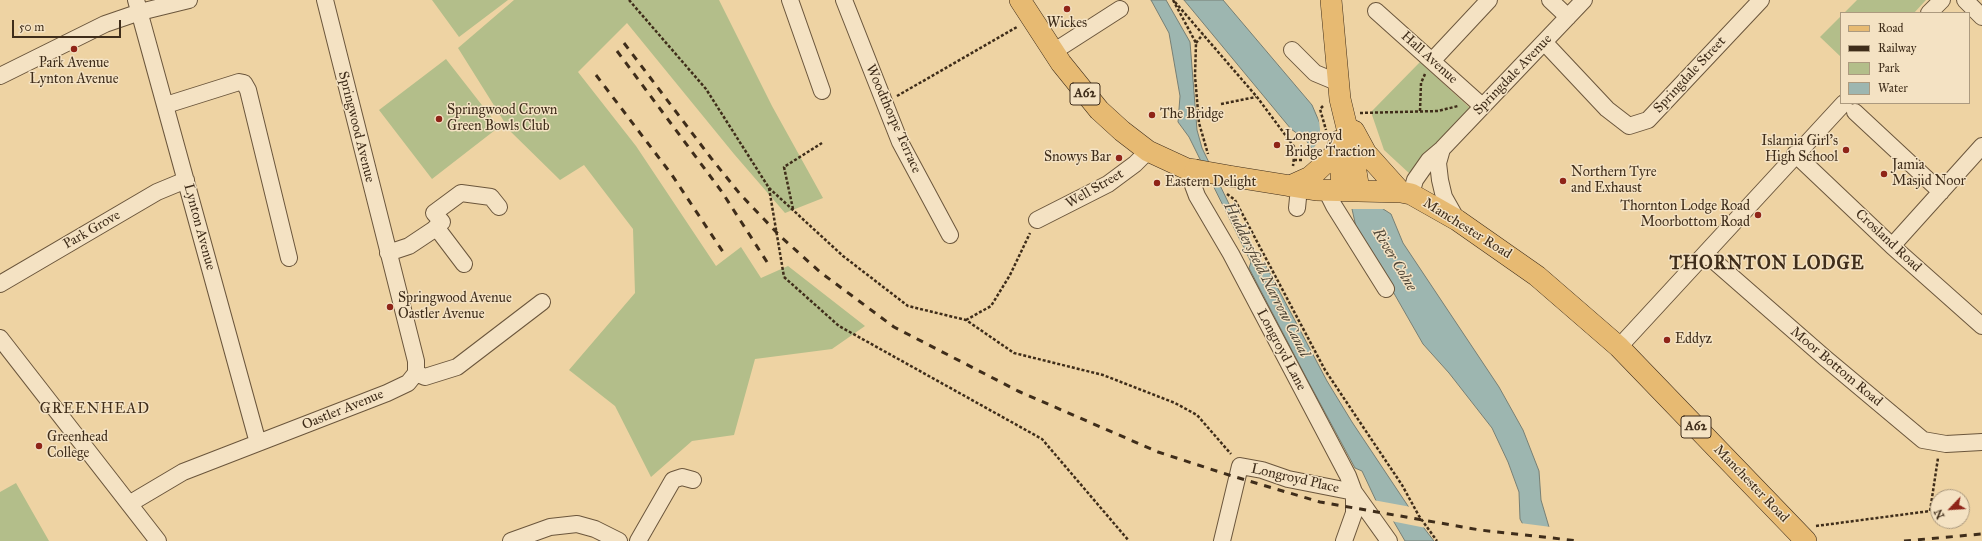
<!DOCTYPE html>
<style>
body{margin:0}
#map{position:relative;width:1982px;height:541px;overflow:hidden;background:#eed3a3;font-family:"IM FELL Great Primer",serif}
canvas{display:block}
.legend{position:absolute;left:1840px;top:12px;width:130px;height:92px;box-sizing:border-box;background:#f4e2c3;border:1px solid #ac9a7f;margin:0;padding:5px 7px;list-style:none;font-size:12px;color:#3f2d1a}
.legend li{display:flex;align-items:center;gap:8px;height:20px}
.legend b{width:20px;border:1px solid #ac9a7f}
.north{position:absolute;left:1930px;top:489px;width:40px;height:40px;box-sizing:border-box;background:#f4e2c3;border:1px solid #ac9a7f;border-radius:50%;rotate:245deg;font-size:11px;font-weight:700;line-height:16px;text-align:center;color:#3f2d1a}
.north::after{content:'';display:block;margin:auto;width:14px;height:18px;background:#8f2418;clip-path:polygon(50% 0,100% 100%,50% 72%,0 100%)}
.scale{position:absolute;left:12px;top:20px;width:109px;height:18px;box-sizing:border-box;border:2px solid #3f2d1a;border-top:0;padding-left:5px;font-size:12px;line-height:14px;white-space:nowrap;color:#3f2d1a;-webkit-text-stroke:3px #f4e2c3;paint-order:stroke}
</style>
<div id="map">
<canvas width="1982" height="541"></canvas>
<ul class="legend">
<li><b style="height:5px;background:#e7ba72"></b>Road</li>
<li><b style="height:5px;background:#3f2d1a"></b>Railway</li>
<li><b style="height:11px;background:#b3be8a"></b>Park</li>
<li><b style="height:11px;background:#9db6b0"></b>Water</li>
</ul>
<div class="north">N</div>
<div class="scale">50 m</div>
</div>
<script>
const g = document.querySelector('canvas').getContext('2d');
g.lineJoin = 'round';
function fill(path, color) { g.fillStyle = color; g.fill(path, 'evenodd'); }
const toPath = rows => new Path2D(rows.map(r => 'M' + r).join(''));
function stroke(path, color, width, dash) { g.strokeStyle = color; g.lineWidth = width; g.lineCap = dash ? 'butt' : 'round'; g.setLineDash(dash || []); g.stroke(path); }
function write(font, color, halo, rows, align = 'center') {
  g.font = font + ' "IM FELL Great Primer",serif'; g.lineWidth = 3; g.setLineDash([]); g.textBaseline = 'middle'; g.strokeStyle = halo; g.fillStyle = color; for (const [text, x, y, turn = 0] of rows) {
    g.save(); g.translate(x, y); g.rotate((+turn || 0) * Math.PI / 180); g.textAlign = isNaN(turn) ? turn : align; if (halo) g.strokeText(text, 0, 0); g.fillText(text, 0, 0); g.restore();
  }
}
fill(toPath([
 [432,0,508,0,459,37],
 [514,0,719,0,772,106,823,198,785,213,734,154,627,23,578,72,636,146,716,266,741,247,761,278,788,266,865,326,832,349,755,359,734,435,692,441,651,477,615,406,569,370,635,293,633,229,584,165,560,180,510,131,458,48],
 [1857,0,1926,0,1914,13,1844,13],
 [1841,16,1841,57,1820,37],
 [446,59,499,127,432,179,379,110],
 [1420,62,1470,108,1410,174,1384,150,1371,112],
 [16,483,49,541,0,541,0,492]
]), '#b3be8a');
const water = toPath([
 [1151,0,1166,0,1190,42,1197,130,1202,148,1257,262,1265,264,1327,381,1352,422,1414,515,1434,541,1405,541,1387,510,1379,507,1362,471,1355,468,1307,379,1249,268,1251,262,1189,137,1178,122,1180,96,1169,33,1151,0],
 [1184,0,1223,0,1312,105,1324,133,1380,207,1391,214,1403,243,1499,387,1523,430,1539,471,1541,500,1549,527,1527,532,1520,519,1519,492,1508,462,1492,428,1449,373,1423,344,1356,227,1352,209,1306,140,1291,129,1184,0]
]);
fill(water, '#9db6b0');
stroke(water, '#777f74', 1);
fill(toPath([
 [1318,114,1337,154,1381,205,1387,209,1349,209,1311,151,1319,141,1320,129],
 [1373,500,1411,507,1426,528,1391,521,1385,511,1377,508],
 [1520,523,1551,527,1554,541,1527,541]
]), '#eed3a3');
const minor = toPath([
 [136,0,258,443],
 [790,0,822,91],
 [844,0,900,142,950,235],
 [1550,0,1568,17],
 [1965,0,1982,17],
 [1376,11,1482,106],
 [1929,13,1942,0],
 [1544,42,1607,109,1629,126,1648,120,1761,0],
 [1292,50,1315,73,1339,83],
 [1053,52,1120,9],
 [1432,61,1489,0],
 [0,76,105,24,140,12,189,0],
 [166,105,239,82,244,83,248,90,289,258],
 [1855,112,1941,192],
 [1442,149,1438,163,1440,180,1444,197,1457,220],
 [1795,154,1892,246,1982,326],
 [1187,169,1197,196,1231,254,1348,476,1354,492,1354,513,1344,541],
 [1326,190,1334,206,1386,289],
 [1411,194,1415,180,1429,160,1442,149,1584,0],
 [1297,208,1299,188],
 [1037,220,1108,184,1135,164,1148,151],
 [436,227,464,264],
 [1892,246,1982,146],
 [388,253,409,246,433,230,442,222,434,213,461,193,491,197,499,207],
 [1706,254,1825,358,1923,440,1946,444,1982,442],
 [0,284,157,192,186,180],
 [0,338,158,541],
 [1619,347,1844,103],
 [416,373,425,377,457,367,542,302],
 [1354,492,1389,541],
 [129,504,183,472,387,393,408,383,416,373,416,361,325,0],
 [511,541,550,527,577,524,595,529,619,541],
 [638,541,673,480,682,477,693,480],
 [1222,541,1240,466,1262,470,1288,479,1354,492]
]);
const major = toPath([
 [1020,0,1061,63,1099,110,1122,131,1148,151,1187,169,1195,170],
 [1331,0,1340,99,1353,153,1359,190],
 [1354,131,1366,153,1401,192],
 [1339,141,1342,190],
 [1229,176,1316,190,1401,192,1411,194,1457,220,1537,276,1619,347,1806,541],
 [1290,186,1310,177,1318,170,1336,153,1339,143]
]);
stroke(minor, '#6b563c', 18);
stroke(major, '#3f2d1a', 22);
stroke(toPath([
 [629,0,706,89,769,188,843,256,908,306,966,320,1014,353,1103,375,1175,403,1197,415,1231,454],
 [1173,0,1196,43,1195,76,1199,123,1208,154],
 [1175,2,1257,97,1295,148,1293,166],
 [1196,43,1203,34],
 [897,96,1017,27],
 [1221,104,1256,97],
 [1323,106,1320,109,1326,130],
 [1420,111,1421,83,1425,74],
 [1360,113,1438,111,1458,106],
 [1294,160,1303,160],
 [1227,194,1235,200,1325,370,1402,485,1419,516,1437,541],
 [793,209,784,167,822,143],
 [784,277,839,326,1042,439,1129,541],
 [966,320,991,306,1010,275,1030,233],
 [1816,526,1930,511,1938,458]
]), '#3f2d1a', 2.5, [3, 2]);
stroke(minor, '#f4e2c3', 16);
stroke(major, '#e7ba72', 21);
stroke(toPath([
 [624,43,711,158,740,194,780,236,820,272,894,327,1018,391,1158,452,1232,476,1320,502,1480,530,1579,541],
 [617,51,722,192,767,262],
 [596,75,672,175,725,255],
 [1904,541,1982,534]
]), '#3f2d1a', 3, [7, 7]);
const majorBridge = toPath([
 [1195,170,1229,176]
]);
stroke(majorBridge, '#3f2d1a', 22, []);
stroke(toPath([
 [769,188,784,277]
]), '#3f2d1a', 2.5, [3, 2]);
stroke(majorBridge, '#e7ba72', 21);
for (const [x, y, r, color] of [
 [1067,9,4,"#8f2418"],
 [74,49,4,"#8f2418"],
 [1152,115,4,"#8f2418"],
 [439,119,4,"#8f2418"],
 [1277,145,4,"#8f2418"],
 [1846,150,4,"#8f2418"],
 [1119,158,4,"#8f2418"],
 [1884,174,4,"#8f2418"],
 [1563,181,4,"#8f2418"],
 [1157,183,4,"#8f2418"],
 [1758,215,4,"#8f2418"],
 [390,307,4,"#8f2418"],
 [1667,340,4,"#8f2418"],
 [39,446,4,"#8f2418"]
]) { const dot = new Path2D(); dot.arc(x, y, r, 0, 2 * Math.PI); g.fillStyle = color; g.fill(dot); stroke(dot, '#f4e2c3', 1.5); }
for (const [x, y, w] of [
 [1085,94,30],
 [1696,427,30]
]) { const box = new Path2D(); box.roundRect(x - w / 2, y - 11, w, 22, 3); g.fillStyle = '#f4e2c3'; g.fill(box); stroke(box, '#3f2d1a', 1); }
write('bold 13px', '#3f2d1a', null, [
 ["A62",1085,94],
 ["A62",1696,427]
]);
write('14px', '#3f2d1a', '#f4e2c3', [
 ["Wickes",1067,24,"center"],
 ["Park Avenue",74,64,"center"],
 ["Lynton Avenue",74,80,"center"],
 ["Springwood Crown",447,111],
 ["Green Bowls Club",447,127],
 ["The Bridge",1160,115],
 ["Longroyd",1285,137],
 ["Bridge Traction",1285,153],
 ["Islamia Girl's",1838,142,"right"],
 ["High School",1838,158,"right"],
 ["Snowys Bar",1111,158,"right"],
 ["Jamia",1892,166],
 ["Masjid Noor",1892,182],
 ["Northern Tyre",1571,173],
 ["and Exhaust",1571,189],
 ["Eastern Delight",1165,183],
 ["Thornton Lodge Road",1750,207,"right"],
 ["Moorbottom Road",1750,223,"right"],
 ["Springwood Avenue",398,299],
 ["Oastler Avenue",398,315],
 ["Eddyz",1675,340],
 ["Greenhead",47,438],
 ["College",47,454]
], 'left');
write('14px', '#3f2d1a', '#f4e2c3', [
 ["Hall Avenue",1429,58,42],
 ["Springdale Avenue",1513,75,-46],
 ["Springdale Street",1690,75,-47],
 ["Woodthorpe Terrace",893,119,66],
 ["Springwood Avenue",356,127,76],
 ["Well Street",1095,189,-30],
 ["Lynton Avenue",199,227,75],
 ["Manchester Road",1467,229,32],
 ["Park Grove",92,230,-30],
 ["Crosland Road",1888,241,43],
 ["Longroyd Lane",1281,350,62],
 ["Moor Bottom Road",1836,367,40],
 ["Oastler Avenue",343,410,-22],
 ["Longroyd Place",1295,479,13],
 ["Manchester Road",1751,484,46]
]);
write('italic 15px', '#524838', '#f4e2c3', [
 ["River Colne",1394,260,59],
 ["Huddersfield Narrow Canal",1266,280,63]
]);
g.letterSpacing = '1px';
write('15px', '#3f2d1a', '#f4e2c3', [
 ["GREENHEAD",95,409]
]);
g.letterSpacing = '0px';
g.letterSpacing = '1px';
write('bold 18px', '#3f2d1a', '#f4e2c3', [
 ["THORNTON LODGE",1767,265]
]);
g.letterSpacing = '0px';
</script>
